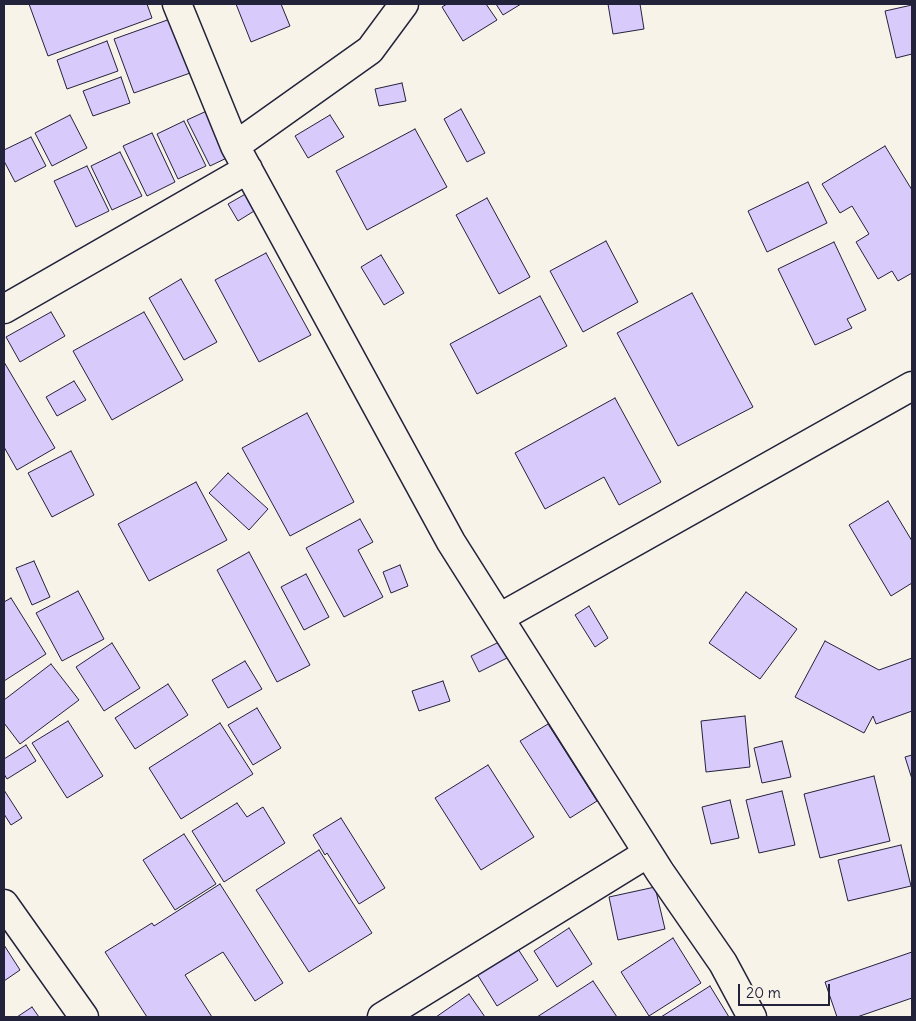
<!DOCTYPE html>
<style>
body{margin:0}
#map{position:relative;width:916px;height:1021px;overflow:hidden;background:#f7f3e8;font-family:Delius,sans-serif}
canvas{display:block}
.frame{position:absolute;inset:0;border:5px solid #22223b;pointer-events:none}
.scale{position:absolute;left:738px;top:984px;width:92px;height:22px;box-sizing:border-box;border:2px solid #22223b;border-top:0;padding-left:6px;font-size:15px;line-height:18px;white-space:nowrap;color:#22223b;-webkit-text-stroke:4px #f7f3e8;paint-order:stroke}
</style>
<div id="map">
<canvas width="916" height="1021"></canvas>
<div class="frame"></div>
<div class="scale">20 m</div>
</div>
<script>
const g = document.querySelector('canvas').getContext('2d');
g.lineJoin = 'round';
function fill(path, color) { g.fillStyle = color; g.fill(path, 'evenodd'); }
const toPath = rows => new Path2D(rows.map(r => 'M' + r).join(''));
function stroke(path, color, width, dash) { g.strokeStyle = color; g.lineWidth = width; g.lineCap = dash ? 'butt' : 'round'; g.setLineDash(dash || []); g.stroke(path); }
const building = toPath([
 [29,4,147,4,152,18,48,56,29,4],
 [236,4,281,4,290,26,251,42,236,4],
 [447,4,486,4,497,20,463,41,442,7,447,4],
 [496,4,521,4,503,15,496,4],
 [608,4,640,4,644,29,613,34,608,4],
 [912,5,912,54,896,58,885,11,912,5],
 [173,18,193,72,134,93,114,39,173,18],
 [107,41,118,71,67,89,57,60,107,41],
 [121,77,130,103,93,116,83,91,121,77],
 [402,83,406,101,379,106,375,89,402,83],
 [211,109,233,155,210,166,187,120,211,109],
 [461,109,485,153,467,162,444,119,461,109],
 [70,115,87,148,52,166,35,133,70,115],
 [330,115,344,137,308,158,295,136,330,115],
 [184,121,206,166,178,179,157,134,184,121],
 [415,129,447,187,367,230,336,171,415,129],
 [152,133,175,182,147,196,123,146,152,133],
 [31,137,46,166,15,182,4,161,4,150,31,137],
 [885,146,912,190,912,273,898,281,892,271,878,279,856,242,869,234,852,206,840,213,822,184,885,146],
 [120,152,142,196,112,210,91,166,120,152],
 [87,166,109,211,76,227,54,181,87,166],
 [808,182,827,223,767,252,748,211,808,182],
 [249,192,259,208,238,221,228,204,249,192],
 [487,198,530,277,499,294,456,215,487,198],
 [606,241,638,302,583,332,550,271,606,241],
 [834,242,866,310,847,319,852,328,815,345,778,269,834,242],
 [266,253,311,335,259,362,215,280,266,253],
 [381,255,404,293,384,305,361,267,381,255],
 [181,279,217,342,184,360,149,298,181,279],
 [692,293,753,407,678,446,617,333,692,293],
 [540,296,567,346,477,394,450,344,540,296],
 [51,312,65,336,20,362,6,337,51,312],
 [144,312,183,380,112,420,73,351,144,312],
 [4,362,55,448,17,470,4,447,4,362],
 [74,381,86,400,57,416,46,397,74,381],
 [615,398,661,482,619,505,604,477,545,509,515,453,615,398],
 [307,413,354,502,290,536,242,448,307,413],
 [71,451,94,495,52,517,28,473,71,451],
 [228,473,268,509,249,530,209,493,228,473],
 [196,482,227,540,149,581,118,524,196,482],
 [888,501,912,541,912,583,891,596,849,525,888,501],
 [360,519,373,542,358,550,383,597,344,617,306,548,360,519],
 [249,552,310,665,277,682,217,570,249,552],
 [34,561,50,597,32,605,16,568,34,561],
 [400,565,408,586,391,593,383,572,400,565],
 [306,574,329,617,304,630,281,587,306,574],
 [78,591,104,639,62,661,36,613,78,591],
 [746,592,797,629,760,679,709,643,746,592],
 [11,598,46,654,4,681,4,602,11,598],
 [589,606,608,638,595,647,575,615,589,606],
 [825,641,879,670,912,658,912,711,876,724,873,716,864,733,795,697,825,641],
 [499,642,507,658,479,672,471,656,499,642],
 [112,643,140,688,104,711,76,667,112,643],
 [245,661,262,689,228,708,212,680,245,661],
 [51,664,79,700,20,744,4,723,4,700,51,664],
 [443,681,450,701,419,711,412,691,443,681],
 [168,684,188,715,135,749,115,718,168,684],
 [257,708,281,748,253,765,228,725,257,708],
 [745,716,750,767,706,772,701,721,745,716],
 [68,721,103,776,67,798,32,743,68,721],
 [220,723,253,774,181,819,149,768,220,723],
 [548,724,597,801,570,818,520,741,548,724],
 [782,741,791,777,762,783,754,748,782,741],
 [26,745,36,761,7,779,4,774,4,759,26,745],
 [912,755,912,779,905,757,912,755],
 [488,765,534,837,481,870,435,798,488,765],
 [874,776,890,841,820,858,804,794,874,776],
 [4,790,22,818,11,825,4,814,4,790],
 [782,791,795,845,759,853,746,800,782,791],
 [730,800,739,838,711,844,702,807,730,800],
 [237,803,247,817,263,807,285,843,224,882,192,831,237,803],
 [341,818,385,888,359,904,327,853,325,855,313,835,341,818],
 [184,834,216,884,175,910,143,860,184,834],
 [901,845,911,886,848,901,838,860,901,845],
 [319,850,372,933,309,972,256,890,319,850],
 [220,884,283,983,255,1001,223,952,185,975,212,1017,147,1017,105,952,152,923,154,926,220,884],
 [655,887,665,929,618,940,609,897,655,887],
 [569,928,592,964,557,987,534,951,569,928],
 [673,938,701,983,649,1016,621,972,673,938],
 [4,945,20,970,4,981,4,945],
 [518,949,538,980,497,1006,477,974,518,949],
 [912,952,912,998,857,1017,837,1017,825,982,912,952],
 [593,981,617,1017,537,1017,593,981],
 [710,986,729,1017,661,1017,710,986],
 [469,994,485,1017,436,1017,469,994],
 [32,1007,39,1017,17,1017,32,1007]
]);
fill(building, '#d9cafc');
stroke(building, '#22223b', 1);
const minor = toPath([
 [177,4,235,146,451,542,660,872,723,963,752,1017],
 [235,146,370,50,404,4],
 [4,309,248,169],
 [499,618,912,386],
 [4,904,84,1017],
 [382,1017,648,853]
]);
stroke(minor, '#22223b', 31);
stroke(minor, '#f7f3e8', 28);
</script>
